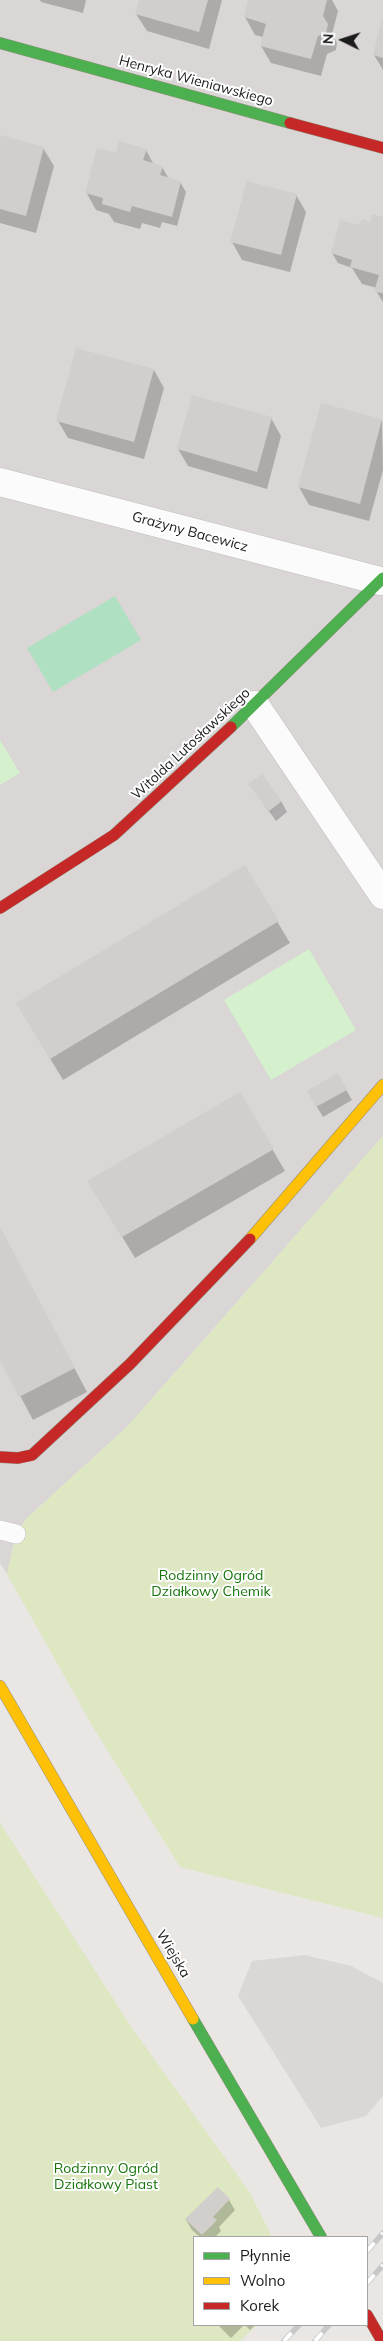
<!DOCTYPE html>
<meta charset="utf-8">
<style>
body{margin:0}
#map{position:relative;width:383px;height:2341px;overflow:hidden;background:#eae6e3;font-family:Mulish,sans-serif}
canvas{display:block}
.legend{position:absolute;left:193px;top:2236px;width:175px;height:90px;box-sizing:border-box;background:#fff;border:1px solid #a4a4a4;margin:0;padding:6px 9px;list-style:none;font-size:15px;color:#1b1b1b}
.legend li{display:flex;align-items:center;gap:10px;height:25px}
.legend b{width:25px;border:1px solid #a4a4a4}
.north{position:absolute;left:318px;top:15px;width:50px;height:50px;-webkit-text-stroke:4px #fff;paint-order:stroke;rotate:274deg;font-size:14px;font-weight:700;line-height:20px;text-align:center;color:#1b1b1b}
.north::after{content:'';display:block;margin:auto;width:18px;height:22px;background:#1b1b1b;clip-path:polygon(50% 0,100% 100%,50% 72%,0 100%)}
</style>
<div id="map">
<canvas width="383" height="2341"></canvas>
<ul class="legend">
<li><b style="height:6px;background:#4caf50"></b>Płynnie</li>
<li><b style="height:6px;background:#ffc107"></b>Wolno</li>
<li><b style="height:6px;background:#c62828"></b>Korek</li>
</ul>
<div class="north">N</div>
</div>
<script>
const g = document.querySelector('canvas').getContext('2d');
g.lineJoin = 'round';
function fill(path, color) { g.fillStyle = color; g.fill(path, 'evenodd'); }
const toPath = rows => new Path2D(rows.map(r => 'M' + r).join(''));
function stroke(path, color, width, dash) { g.strokeStyle = color; g.lineWidth = width; g.lineCap = dash ? 'butt' : 'round'; g.setLineDash(dash || []); g.stroke(path); }
function write(font, color, halo, rows, align = 'center') {
  g.font = font + ' Mulish,sans-serif'; g.lineWidth = 4; g.setLineDash([]); g.textBaseline = 'middle'; g.strokeStyle = halo; g.fillStyle = color; for (const [text, x, y, turn = 0] of rows) {
    g.save(); g.translate(x, y); g.rotate((+turn || 0) * Math.PI / 180); g.textAlign = isNaN(turn) ? turn : align; if (halo) g.strokeText(text, 0, 0); g.fillText(text, 0, 0); g.restore();
  }
}
fill(toPath([
 [0,0,383,0,383,1136,128,1426,27,1518,16,1534,7,1574,0,1563]
]), '#d9d6d5');
fill(toPath([
 [383,1136,383,1918,180,1867,93,1727,7,1574,16,1534,27,1518,128,1426],
 [0,1823,132,2028,250,2193,272,2237,194,2237,194,2325,257,2325,240,2341,0,2341]
]), '#dde7c1');
fill(toPath([
 [0,740,20,773,0,785],
 [309,949,356,1030,271,1080,224,1000]
]), '#d4f0cd');
fill(toPath([
 [115,596,141,640,53,692,27,648]
]), '#afe0c1');
fill(toPath([
 [273,618,289,635,241,681,225,663],
 [215,673,232,690,137,782,120,766],
 [110,774,126,795,86,828,0,879,0,850,43,825],
 [293,800,383,932,383,982,270,815],
 [305,1955,351,1966,383,1983,383,2096,366,2116,321,2128,238,1996,252,1961]
]), '#dad8d7');
fill(toPath([
 [40,0,86,0,83,13,41,2],
 [140,0,222,0,209,49,147,31,136,14],
 [250,0,332,0,338,11,332,34,337,43,336,50,327,54,321,76,271,63,261,46,263,37,255,35,245,17],
 [383,23,383,70,374,55],
 [0,137,43,148,54,166,36,233,0,223],
 [146,150,154,165,162,167,169,179,180,182,186,192,177,226,162,222,160,228,142,223,140,229,114,222,109,214,96,210,86,192,117,155],
 [296,195,306,212,290,272,242,260,232,242],
 [383,218,383,302,376,291,377,288,362,284,352,268,338,263,332,253,359,226],
 [154,370,164,388,144,459,68,438,58,421],
 [271,418,281,436,267,489,188,466,178,449],
 [382,420,383,470,369,521,309,505,299,487],
 [250,785,281,801,287,812,276,821],
 [244,866,290,943,63,1080,30,1025],
 [337,1074,352,1100,323,1117,308,1092],
 [240,1094,285,1171,135,1258,101,1202],
 [0,1228,87,1392,33,1420,0,1358],
 [229,2200,235,2210,219,2227,221,2231,215,2237,200,2237,192,2230,186,2220],
 [218,2325,244,2325,231,2338],
 [245,2325,255,2325,250,2330]
]), '#0003');
fill(toPath([
 [139,0,208,0,199,32,135,14],
 [248,0,327,0,323,16,328,24,326,33,318,36,311,59,260,46,266,24,244,17],
 [382,18,383,18,383,58,373,55],
 [0,135,44,147,26,216,0,209],
 [119,141,147,149,143,160,163,166,160,175,181,181,172,217,132,206,130,212,102,204,103,198,85,193,97,148,116,153],
 [247,181,297,194,281,255,230,242],
 [372,214,383,217,383,293,374,292,379,275,350,267,352,260,331,253,340,220,360,225,362,219,370,222],
 [76,348,154,369,134,442,56,421],
 [192,395,272,417,257,472,177,449],
 [321,403,382,419,360,504,298,487],
 [262,774,282,801,269,811,248,784],
 [245,865,279,921,50,1059,16,1003],
 [338,1073,347,1090,316,1107,307,1091],
 [240,1092,274,1149,122,1237,87,1181],
 [0,1227,75,1368,19,1397,0,1361],
 [218,2187,230,2199,213,2217,217,2220,202,2235,185,2219]
]), '#d2cecc');
const lane = toPath([
 [0,1530,16,1534]
]);
const street = toPath([
 [0,482,380,581],
 [255,705,383,895]
]);
const fast = toPath([
 [0,43,290,123],
 [231,727,383,578],
 [193,2019,321,2237]
]);
const slow = toPath([
 [250,1239,383,1085],
 [0,1686,193,2019]
]);
const jam = toPath([
 [290,123,383,148],
 [0,908,114,835,231,727],
 [0,1457,18,1458,32,1455,130,1364,250,1239],
 [367,2315,382,2341]
]);
stroke(lane, '#c1bfbe', 20);
stroke(street, '#c1bfbe', 29);
stroke(fast, '#93907c', 12);
stroke(slow, '#93907c', 12);
stroke(jam, '#93907c', 12);
stroke(lane, '#fcfbfb', 19);
stroke(street, '#fcfbfb', 28);
stroke(fast, '#4caf50', 11);
stroke(slow, '#ffc107', 11);
stroke(jam, '#c62828', 11);
const rail = toPath([
 [367,2251,383,2233],
 [367,2283,383,2265],
 [284,2341,299,2325],
 [315,2341,329,2325]
]);
stroke(rail, '#c9c8c8', 5.5);
stroke(rail, '#fff', 4, [11]);
write('14px', '#1b1b1b', '#fff', [
 ["Henryka Wieniawskiego",196,81,15],
 ["Grażyny Bacewicz",190,532,15],
 ["Witolda Lutosławskiego",191,744,-43],
 ["Wiejska",173,1954,59]
]);
write('14px', '#16760c', '#fff', [
 ["Rodzinny Ogród",211,1576],
 ["Działkowy Chemik",211,1592],
 ["Rodzinny Ogród",106,2169],
 ["Działkowy Piast",106,2185]
]);
</script>
